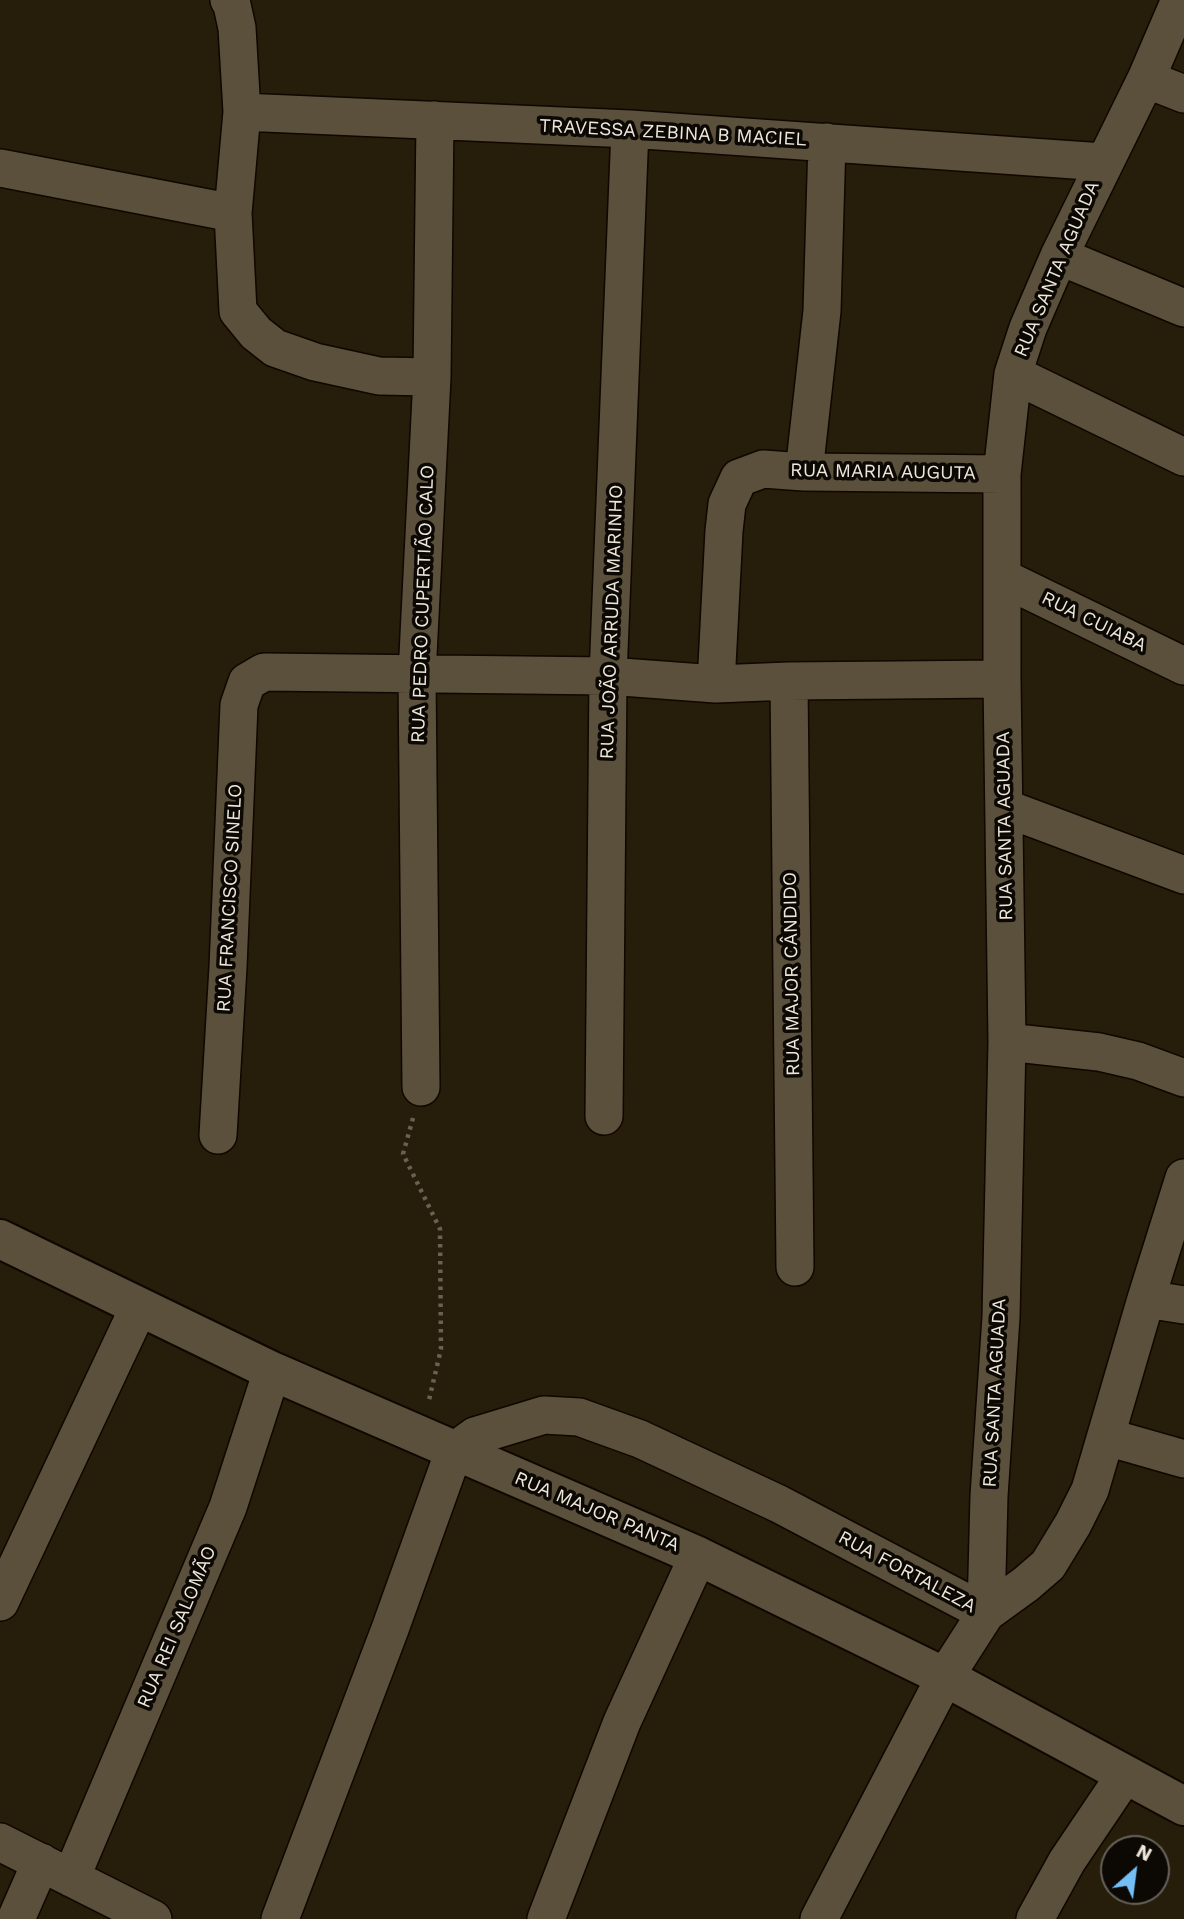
<!DOCTYPE html>
<meta charset="utf-8">
<style>
body{margin:0}
#map{position:relative;width:1184px;height:1919px;overflow:hidden;background:#261d0b;font-family:"Work Sans",sans-serif}
canvas{display:block}
.north{position:absolute;left:1100px;top:1835px;width:70px;height:70px;box-sizing:border-box;background:#0c0803;border:2px solid #66615a;border-radius:50%;rotate:28deg;font-size:19px;font-weight:700;line-height:28px;text-align:center;color:#eee7dc}
.north::after{content:'';display:block;margin:auto;width:24px;height:32px;background:#74c0f6;clip-path:polygon(50% 0,100% 100%,50% 72%,0 100%)}
</style>
<div id="map">
<canvas width="1184" height="1919"></canvas>
<div class="north">N</div>
</div>
<script>
const g = document.querySelector('canvas').getContext('2d');
g.lineJoin = 'round';
const toPath = rows => new Path2D(rows.map(r => 'M' + r).join(''));
function stroke(path, color, width, dash) { g.strokeStyle = color; g.lineWidth = width; g.lineCap = dash ? 'butt' : 'round'; g.setLineDash(dash || []); g.stroke(path); }
function write(font, color, halo, rows, align = 'center') {
  g.font = font + ' "Work Sans",sans-serif'; g.lineWidth = 7; g.setLineDash([]); g.textBaseline = 'middle'; g.strokeStyle = halo; g.fillStyle = color; for (const [text, x, y, turn = 0] of rows) {
    g.save(); g.translate(x, y); g.rotate((+turn || 0) * Math.PI / 180); g.textAlign = isNaN(turn) ? turn : align; if (halo) g.strokeText(text, 0, 0); g.fillText(text, 0, 0); g.restore();
  }
}
const minor = toPath([
 [229,0,232,5,237,28,242,112,233,213,238,311,256,333,275,348,315,362,379,376,432,377],
 [1146,79,1184,94],
 [242,112,630,129,1103,162],
 [0,168,233,213],
 [1059,256,1184,308],
 [1013,374,1184,457],
 [804,472,822,311,827,142],
 [1003,578,1184,666],
 [789,681,795,1267],
 [716,684,724,531,727,504,739,478,763,469,804,472,1002,474],
 [1005,808,1184,875],
 [1007,1042,1099,1052,1138,1061,1184,1078],
 [421,1087,417,675,432,377,435,120],
 [604,1116,608,676,630,129],
 [218,1135,228,967,239,705,247,682,264,672,608,676,716,684,789,681,1002,679],
 [1146,1299,1184,1305],
 [1107,1437,1184,1459],
 [0,1602,139,1307],
 [0,1842,153,1919],
 [71,1878,228,1507,272,1371],
 [16,1919,41,1862],
 [280,1919,390,1629,454,1451,475,1436,544,1415,579,1417,640,1439,779,1504,986,1613,1026,1584,1048,1565,1073,1524,1090,1490,1146,1299,1184,1178],
 [546,1919,622,1722,698,1556],
 [819,1919,945,1677,986,1613,989,1496,1001,1317,1007,1042,1002,679,1002,474,1013,374,1028,328,1059,256,1146,79,1180,0],
 [1035,1919,1067,1861,1125,1775]
]);
const tertiary = toPath([
 [0,1239,272,1371,698,1556,945,1677,1184,1806]
]);
stroke(minor, '#0f0700', 40);
stroke(tertiary, '#0f0700', 42);
stroke(toPath([
 [413,1118,403,1154,440,1229,441,1349,429,1400]
]), '#696151', 4.5, [3.5, 5]);
stroke(minor, '#5a503c', 37);
stroke(tertiary, '#5a503c', 38);
write('19px', '#eee7dc', '#0c0803', [
 ["TRAVESSA ZEBINA B MACIEL",673,133,3],
 ["RUA SANTA AGUADA",1057,269,-67],
 ["RUA MARIA AUGUTA",883,472,1],
 ["RUA PEDRO CUPERTIÃO CALO",423,604,-88],
 ["RUA JOÃO ARRUDA MARINHO",612,622,-88],
 ["RUA CUIABA",1094,622,26],
 ["RUA SANTA AGUADA",1005,826,-91],
 ["RUA FRANCISCO SINELO",230,898,-87],
 ["RUA MAJOR CÂNDIDO",792,974,-91],
 ["RUA SANTA AGUADA",995,1393,-87],
 ["RUA MAJOR PANTA",597,1512,23],
 ["RUA FORTALEZA",907,1572,28],
 ["RUA REI SALOMÃO",177,1627,-67]
]);
</script>
